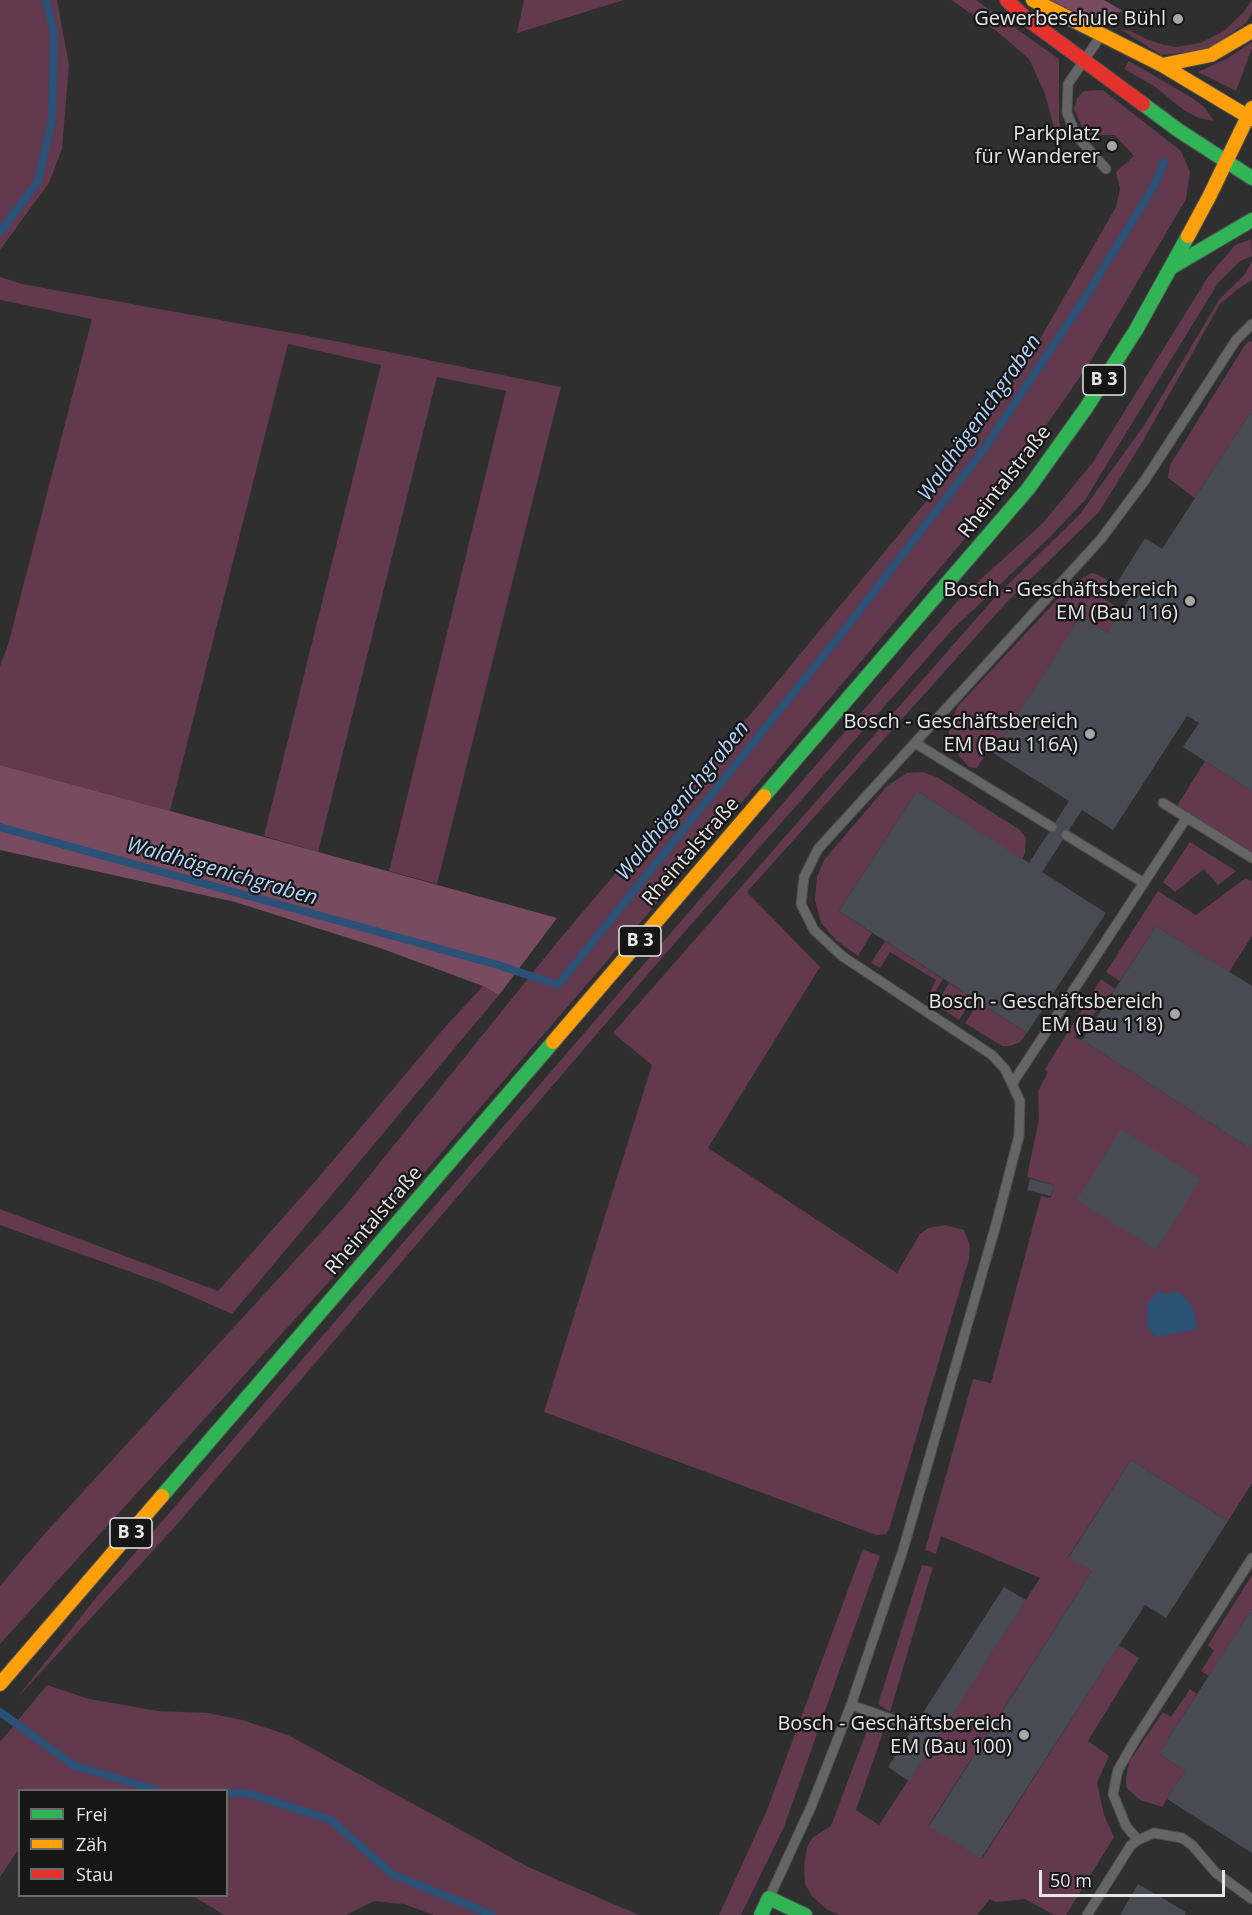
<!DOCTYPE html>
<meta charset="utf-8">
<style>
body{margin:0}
#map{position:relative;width:1252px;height:1915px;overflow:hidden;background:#2f2f2f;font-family:"Open Sans",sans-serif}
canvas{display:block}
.legend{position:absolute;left:18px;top:1789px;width:210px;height:108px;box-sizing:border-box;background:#171617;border:2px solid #6a696b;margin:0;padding:8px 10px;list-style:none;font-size:18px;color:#e7e6e8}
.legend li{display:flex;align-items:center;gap:12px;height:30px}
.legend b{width:30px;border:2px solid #6a696b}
.scale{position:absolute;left:1039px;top:1870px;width:186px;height:27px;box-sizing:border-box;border:3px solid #e7e6e8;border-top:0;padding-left:8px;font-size:18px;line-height:21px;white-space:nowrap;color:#e7e6e8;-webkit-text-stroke:4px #171617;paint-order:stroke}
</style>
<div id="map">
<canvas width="1252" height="1915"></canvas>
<ul class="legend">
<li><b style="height:8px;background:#30b455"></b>Frei</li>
<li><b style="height:8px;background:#ff9f0a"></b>Zäh</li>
<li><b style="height:8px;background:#e5322d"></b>Stau</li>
</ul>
<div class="scale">50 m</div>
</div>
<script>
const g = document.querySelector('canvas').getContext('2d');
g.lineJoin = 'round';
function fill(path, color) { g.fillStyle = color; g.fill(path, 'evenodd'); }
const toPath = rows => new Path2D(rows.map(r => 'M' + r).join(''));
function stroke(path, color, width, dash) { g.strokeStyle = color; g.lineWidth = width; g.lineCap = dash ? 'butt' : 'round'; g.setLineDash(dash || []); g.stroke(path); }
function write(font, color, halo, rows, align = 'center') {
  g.font = font + ' "Open Sans",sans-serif'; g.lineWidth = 4.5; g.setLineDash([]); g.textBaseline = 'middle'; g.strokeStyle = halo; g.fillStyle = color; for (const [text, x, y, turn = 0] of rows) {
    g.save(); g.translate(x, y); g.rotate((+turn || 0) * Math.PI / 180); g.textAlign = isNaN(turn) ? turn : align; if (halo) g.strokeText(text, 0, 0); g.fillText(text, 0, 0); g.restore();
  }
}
fill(toPath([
 [0,0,57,0,69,65,62,149,49,183,0,250],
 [524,0,624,0,517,33],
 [951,0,976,0,1059,59,1059,122,1065,140,1054,128,1045,94,1029,59,998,32],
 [1252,0,1252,12,1246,23,1207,50,1161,55,1120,29,1131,31,1146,39,1164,45,1177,47,1200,43,1224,31,1243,13],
 [1252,42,1252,48,1236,91,1198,72,1228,58],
 [1129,61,1194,99,1204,107,1214,121,1199,118,1185,111,1154,86,1124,69],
 [1103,90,1181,151,1190,172,1186,199,1089,364,978,523,645,917,346,1263,0,1644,0,1586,47,1531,345,1206,559,940,754,710,938,487,1029,358,1116,207,1120,189,1116,172,1134,156,1115,135,1090,135,1082,127,1074,109,1077,98,1084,91],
 [1251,239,1252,256,1240,261,1218,283,1085,500,1051,536,952,630,673,945,173,1529,17,1698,95,1599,962,596,1043,523,1093,462,1208,277,1235,245],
 [1252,261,1252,280,1239,288,1220,304,1143,441,1099,512,1006,603,747,892,820,967,708,1148,897,1273,920,1234,928,1228,945,1225,964,1230,970,1246,969,1259,890,1526,886,1534,876,1535,544,1412,652,1065,613,1033,996,596,1080,514,1145,424,1219,300,1245,274],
 [0,277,22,284,330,340,561,387,437,884,389,871,506,391,437,377,318,852,264,836,381,365,288,344,170,811,0,765,0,666,8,645,92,319,0,300],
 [1252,341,1252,410,1195,498,1168,478,1170,465,1243,348,1248,342],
 [1091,573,1096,574,1108,580,1099,596,1122,610,1107,633,1081,617,993,753,988,751,977,768,969,767,954,750,949,738,949,726,958,706,1069,587],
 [1205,761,1252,791,1252,852,1177,806],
 [922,772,937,777,1020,830,1026,838,1025,853,1022,859,917,791,839,911,872,933,858,956,836,940,821,923,815,900,817,877,824,860,888,785,907,773],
 [1190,842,1236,871,1218,885,1204,869,1175,892,1163,882],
 [1246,878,1252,881,1252,936,1229,972,1156,926,1120,981,1106,972,1158,891,1196,915],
 [885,941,943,979,930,1000,927,998,936,980,890,952,880,968,871,963],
 [1101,979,1115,989,1074,1038,1082,1040,1249,1148,1252,1144,1252,1483,1228,1521,1131,1460,1069,1556,1092,1571,929,1825,982,1859,1119,1645,1139,1658,1088,1741,1109,1756,1097,1783,1104,1815,1114,1837,1066,1915,1054,1915,1025,1899,996,1902,990,1899,977,1915,839,1915,826,1909,812,1896,805,1884,804,1866,807,1847,812,1838,831,1826,870,1722,886,1724,856,1810,879,1825,1040,1578,941,1536,936,1554,925,1550,973,1379,991,1383,1041,1196,1051,1198,1054,1185,1027,1177,1039,1119,1038,1091,1048,1072,1045,1069],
 [949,983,973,998,959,1020,936,1005],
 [483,986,499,995,232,1314,164,1284,0,1225,0,1209,218,1291,319,1177,446,1026],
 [979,1002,1027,1033,1020,1042,1010,1046,1002,1046,965,1023],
 [863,1549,880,1556,784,1827,741,1915,719,1915,767,1810],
 [922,1565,933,1567,890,1712,878,1704],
 [1252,1575,1252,1609,1209,1676,1201,1671,1214,1651,1208,1645],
 [47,1685,89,1699,158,1711,208,1713,242,1720,288,1735,528,1867,639,1915,434,1915,404,1904,374,1901,346,1915,224,1915,193,1896,226,1896,226,1790,20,1790,19,1849,0,1877,0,1742],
 [1190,1689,1197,1694,1159,1753,1185,1771,1162,1807,1140,1800,1126,1787,1126,1778,1129,1762,1163,1712,1171,1717]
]), '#62394d');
fill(toPath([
 [1047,0,1104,0,1123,11,1099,18,1079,16],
 [0,765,170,811,557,918,499,995,483,986,380,948,235,902,0,850]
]), '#794b61');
fill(toPath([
 [1158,1291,1167,1294,1176,1291,1184,1296,1194,1310,1197,1329,1156,1337,1148,1328,1147,1314,1148,1303]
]), '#2b5176');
stroke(toPath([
 [0,232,38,181,52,120,54,33,46,0],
 [0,827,498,965,558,985,849,624,984,449,1083,301,1155,184,1164,162],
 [0,1712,73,1765,156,1790],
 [226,1793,250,1794,331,1820,392,1874,492,1915]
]), '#2b5176', 8);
fill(toPath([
 [1252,410,1252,791,1183,747,1199,723,1187,716,1113,830,1082,810,1042,872,1106,913,1027,1033,839,911,917,791,1029,863,1069,801,993,753,1081,616,1107,633,1133,593,1117,583,1145,538,1162,549],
 [1156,926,1252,986,1252,1144,1249,1148,1082,1040],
 [1121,1129,1201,1179,1156,1250,1077,1200],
 [1030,1179,1054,1185,1051,1196,1027,1190],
 [1131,1460,1228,1521,1166,1618,1145,1605,981,1859,929,1826,1092,1571,1069,1557],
 [1004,1587,1026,1600,909,1781,888,1767],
 [1252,1609,1252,1853,1167,1799,1185,1771,1159,1753],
 [1138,1884,1186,1912,1185,1915,1120,1915]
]), '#494b54');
const lane = toPath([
 [1100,37,1068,84,1067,113,1076,135,1106,169],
 [915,743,1052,827],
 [1163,803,1252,858],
 [1066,835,1144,883],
 [1012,1084,1187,817],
 [851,1705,911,1726],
 [1138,1840,1126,1826,1113,1794,1118,1770,1134,1742,1252,1558],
 [770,1896,811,1807,851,1705,903,1550,997,1221,1019,1136,1020,1101,1005,1069,992,1055,842,956,814,930,801,904,804,877,818,849,1101,539,1145,480,1236,340,1252,324],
 [1087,1915,1131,1845,1138,1840,1154,1833,1182,1838,1192,1845,1216,1873,1252,1899]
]);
const fast = toPath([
 [1143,104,1178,130,1252,178],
 [1172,267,1252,220],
 [764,796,1028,489,1086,408,1136,330,1188,236],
 [162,1496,553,1042],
 [761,1915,769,1898,805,1915]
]);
const slow = toPath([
 [1033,0,1162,65,1252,119],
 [1162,65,1211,55,1252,31],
 [1188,236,1209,197,1252,108],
 [553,1042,764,796],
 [0,1684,162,1496]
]);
const jam = toPath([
 [1007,0,1022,15,1143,104]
]);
stroke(lane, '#4d4d4e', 11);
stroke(fast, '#4d4d4e', 16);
stroke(slow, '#4d4d4e', 16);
stroke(jam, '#4d4d4e', 16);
stroke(lane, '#656565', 9);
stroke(fast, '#30b455', 14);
stroke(slow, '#ff9f0a', 14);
stroke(jam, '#e5322d', 14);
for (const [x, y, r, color] of [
 [1178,19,6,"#a7a6a7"],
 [1112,146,6,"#a7a6a7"],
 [1190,601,6,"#a7a6a7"],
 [1090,734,6,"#a7a6a7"],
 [1175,1014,6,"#a7a6a7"],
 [1024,1735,6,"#a7a6a7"]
]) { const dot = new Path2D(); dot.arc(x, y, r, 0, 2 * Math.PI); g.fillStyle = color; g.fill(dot); stroke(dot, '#171617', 2); }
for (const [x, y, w] of [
 [1104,380,42],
 [640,941,42],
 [131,1533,42]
]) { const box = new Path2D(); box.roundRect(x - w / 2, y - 15, w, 30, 4.5); g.fillStyle = '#171617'; g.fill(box); stroke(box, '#e7e6e8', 1.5); }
write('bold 18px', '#e7e6e8', null, [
 ["B 3",1104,380],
 ["B 3",640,941],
 ["B 3",131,1533]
]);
write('20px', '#e7e6e8', '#171617', [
 ["Gewerbeschule Bühl",1166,19],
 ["Parkplatz",1100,134],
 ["für Wanderer",1100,157],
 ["Bosch - Geschäftsbereich",1178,590],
 ["EM (Bau 116)",1178,613],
 ["Bosch - Geschäftsbereich",1078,722],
 ["EM (Bau 116A)",1078,745],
 ["Bosch - Geschäftsbereich",1163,1002],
 ["EM (Bau 118)",1163,1025],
 ["Bosch - Geschäftsbereich",1012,1724],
 ["EM (Bau 100)",1012,1747]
], 'right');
write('20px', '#e7e6e8', '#171617', [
 ["Rheintalstraße",1005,482,-52],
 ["Rheintalstraße",691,852,-49],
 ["Rheintalstraße",374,1221,-49]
]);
write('italic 21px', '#b2d7fe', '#171617', [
 ["Waldhägenichgraben",980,418,-55],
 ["Waldhägenichgraben",683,801,-51],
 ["Waldhägenichgraben",222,872,16]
]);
</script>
